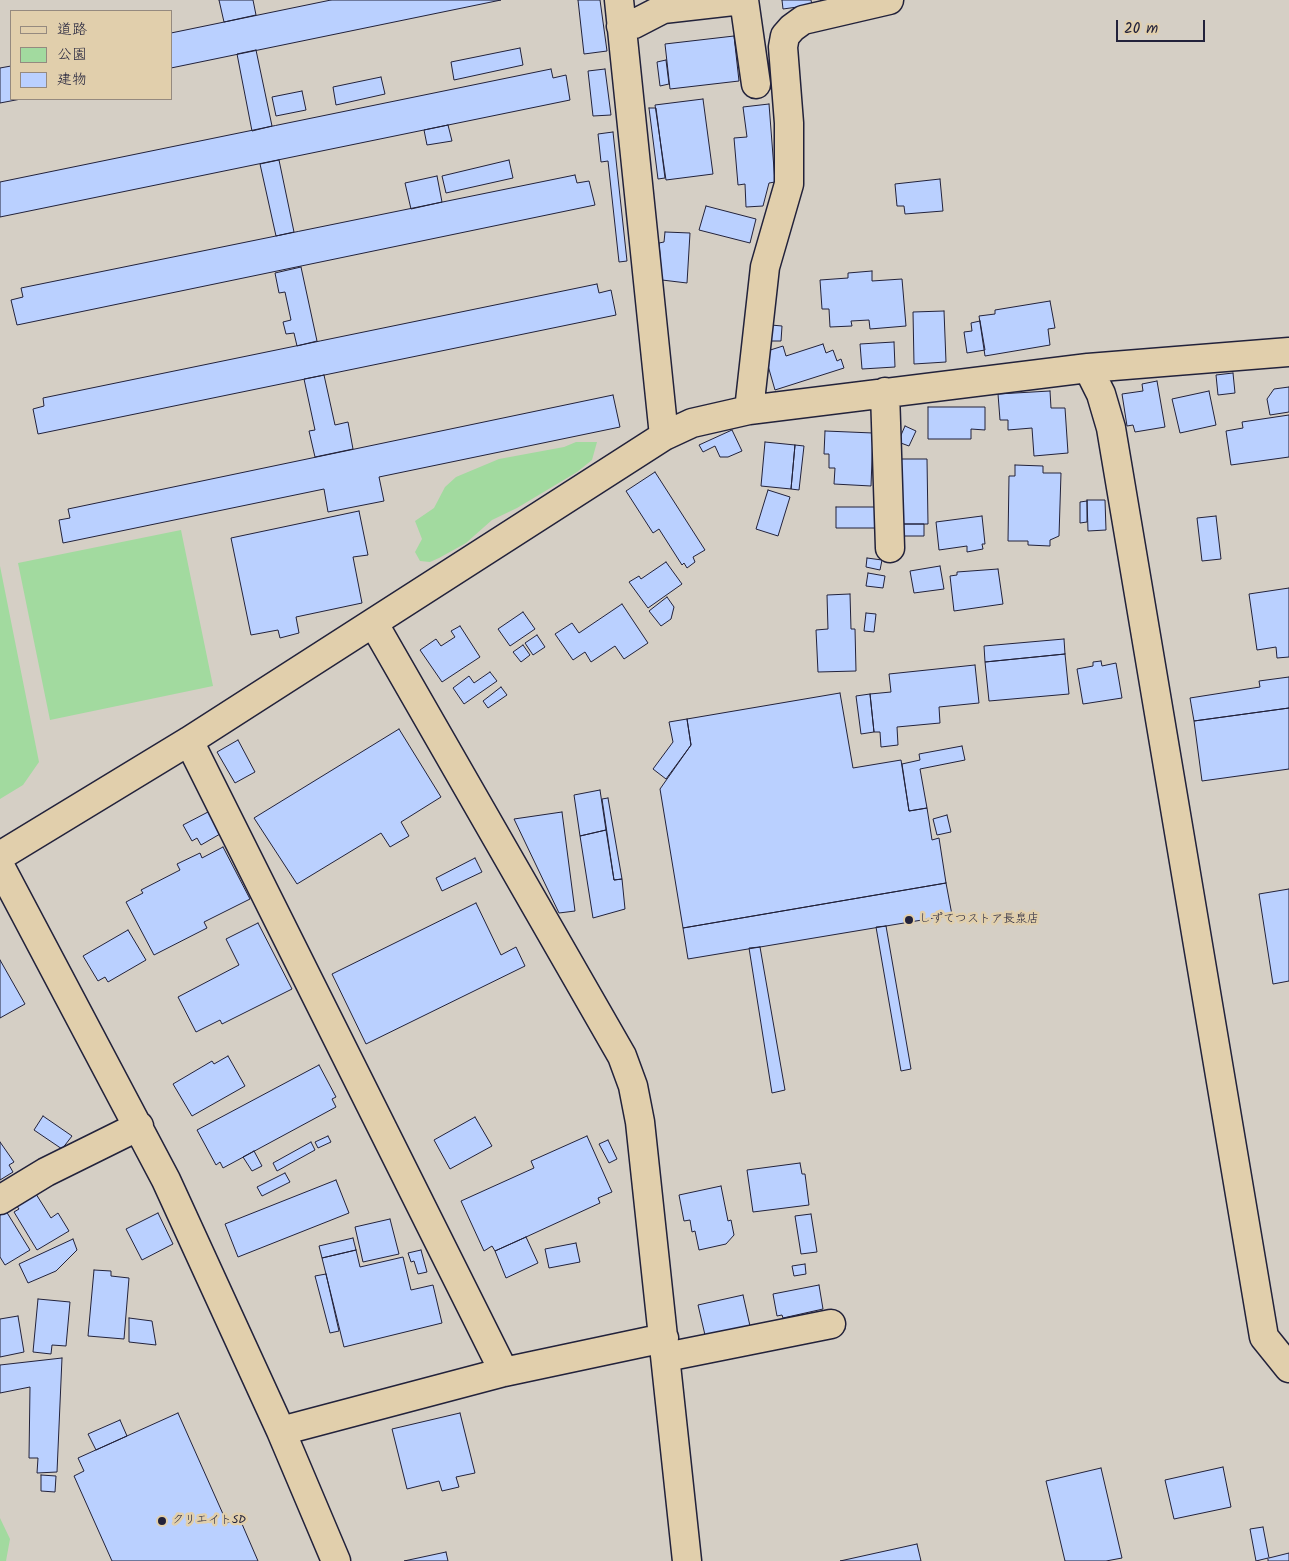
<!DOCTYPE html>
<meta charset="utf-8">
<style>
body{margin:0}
#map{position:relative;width:1289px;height:1561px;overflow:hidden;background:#d5cfc5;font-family:Kalam,"Klee One",sans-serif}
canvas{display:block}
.legend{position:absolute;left:10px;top:10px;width:162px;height:90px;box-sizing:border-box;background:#e1cfac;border:1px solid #958a7f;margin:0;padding:6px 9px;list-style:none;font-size:15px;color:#22223b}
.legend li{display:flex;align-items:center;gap:10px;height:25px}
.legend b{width:25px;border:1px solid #958a7f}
.scale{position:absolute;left:1116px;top:20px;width:89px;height:22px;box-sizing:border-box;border:2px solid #22223b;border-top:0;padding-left:6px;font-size:15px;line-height:18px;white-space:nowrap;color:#22223b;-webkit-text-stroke:4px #e1cfac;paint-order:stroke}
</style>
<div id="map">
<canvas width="1289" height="1561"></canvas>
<ul class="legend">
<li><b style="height:6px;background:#e1cfac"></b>道路</li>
<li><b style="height:14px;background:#a2da9f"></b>公園</li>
<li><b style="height:14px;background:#bad0ff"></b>建物</li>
</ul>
<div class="scale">20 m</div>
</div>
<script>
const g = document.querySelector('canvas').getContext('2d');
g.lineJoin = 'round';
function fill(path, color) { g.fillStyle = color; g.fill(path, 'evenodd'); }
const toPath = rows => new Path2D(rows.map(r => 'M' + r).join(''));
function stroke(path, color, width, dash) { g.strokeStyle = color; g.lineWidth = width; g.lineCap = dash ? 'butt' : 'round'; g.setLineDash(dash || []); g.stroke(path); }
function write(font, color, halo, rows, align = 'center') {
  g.font = font + ' Kalam,"Klee One",sans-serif'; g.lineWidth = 5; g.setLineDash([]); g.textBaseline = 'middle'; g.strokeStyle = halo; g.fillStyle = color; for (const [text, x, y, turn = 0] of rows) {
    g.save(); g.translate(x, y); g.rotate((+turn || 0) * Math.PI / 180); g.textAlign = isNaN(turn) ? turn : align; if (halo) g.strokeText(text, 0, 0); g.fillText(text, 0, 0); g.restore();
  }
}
fill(toPath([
 [576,442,597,442,592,460,577,472,517,508,492,520,466,543,439,558,430,562,420,561,415,552,422,539,415,521,434,508,445,487,456,477,499,459,564,447],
 [181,530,213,686,50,720,18,563],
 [0,566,39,762,23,785,0,799],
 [0,1518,10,1539,6,1561,0,1561]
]), '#a2da9f');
const building = toPath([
 [219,0,253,0,256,15,224,22,219,0],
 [331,0,501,0,171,68,171,33,331,0],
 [578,0,600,0,607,51,584,54,578,0],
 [782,0,811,0,812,5,783,9,782,0],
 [734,36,739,81,670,89,665,44,734,36],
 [520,48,523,65,454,80,451,62,520,48],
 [256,50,272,126,252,131,237,54,256,50],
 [666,60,669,84,660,86,657,62,666,60],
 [11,66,11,99,21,99,0,103,0,68,11,66],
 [551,69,553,78,566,75,570,100,0,217,0,182,551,69],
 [605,69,611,115,593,116,588,71,605,69],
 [381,77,385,94,336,105,333,87,381,77],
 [302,91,306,110,276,116,272,97,302,91],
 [703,99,713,174,666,180,655,105,703,99],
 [769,104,775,182,769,183,763,206,746,207,745,184,738,185,734,138,747,137,743,107,769,104],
 [649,108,656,108,665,178,658,179,649,108],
 [448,125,452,141,427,145,424,130,448,125],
 [613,132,627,261,619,262,608,161,601,162,598,134,613,132],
 [279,160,294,232,276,236,260,164,279,160],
 [509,160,513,178,446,193,442,176,509,160],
 [575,175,577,183,589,181,595,205,17,325,11,300,23,297,21,288,575,175],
 [437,176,442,202,411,209,405,183,437,176],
 [940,179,943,211,905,214,904,206,897,206,895,184,940,179],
 [706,206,756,219,750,243,699,230,706,206],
 [665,232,690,233,687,283,662,280,659,243,664,242,665,232],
 [301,267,317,341,297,346,294,333,286,334,283,322,291,320,285,292,279,293,275,273,301,267],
 [872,271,872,281,902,279,906,326,870,329,869,320,851,321,852,326,830,327,829,309,822,309,820,280,848,278,848,273,872,271],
 [597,284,599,293,611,290,616,315,38,434,33,409,44,406,43,398,597,284],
 [1050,301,1055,328,1048,329,1050,345,985,356,979,316,995,314,995,310,1050,301],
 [944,311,946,362,914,364,913,312,944,311],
 [980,321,985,350,967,353,964,332,972,331,971,323,980,321],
 [771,325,782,326,781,341,770,341,771,325],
 [894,342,895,367,862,369,860,344,894,342],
 [823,344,826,353,833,350,837,361,841,359,844,368,775,390,764,352,783,346,786,356,823,344],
 [1233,373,1235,393,1218,395,1216,375,1233,373],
 [324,375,335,425,348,422,353,449,315,457,309,431,315,430,304,379,324,375],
 [1157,381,1165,427,1135,432,1133,425,1127,426,1122,394,1143,391,1142,384,1157,381],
 [1289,387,1289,412,1270,415,1267,399,1274,389,1289,387],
 [1050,391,1051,408,1065,408,1068,453,1034,456,1032,428,1008,430,1008,420,1000,420,998,394,1050,391],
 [1209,391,1216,425,1180,433,1172,399,1209,391],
 [613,395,620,427,379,477,384,501,328,512,324,489,63,543,59,520,70,518,68,509,613,395],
 [928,407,985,407,985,430,971,429,971,439,928,439,928,407],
 [1289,415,1289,457,1231,465,1226,431,1243,428,1242,422,1289,415],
 [905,426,916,431,909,446,898,442,905,426],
 [732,430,742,451,728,457,720,457,715,446,703,452,699,445,732,430],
 [825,431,873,433,871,486,834,484,835,468,829,468,829,454,824,454,825,431],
 [765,442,795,445,791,489,761,486,765,442],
 [795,445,804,446,799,490,791,489,795,445],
 [900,459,927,459,928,524,902,524,900,459],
 [1015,465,1043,466,1043,473,1061,473,1059,536,1050,540,1050,546,1028,545,1028,541,1008,541,1009,476,1015,476,1015,465],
 [655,472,705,550,693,557,695,562,687,568,684,563,682,565,659,529,653,533,626,491,655,472],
 [768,490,790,497,778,536,756,529,768,490],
 [1087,500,1105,500,1106,530,1088,531,1087,500],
 [1087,501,1087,522,1080,523,1080,502,1087,501],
 [836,507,877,507,876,528,836,528,836,507],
 [359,511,368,555,353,557,362,603,296,617,299,633,280,638,278,630,251,635,231,538,359,511],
 [982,516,985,544,982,544,983,549,967,552,967,546,939,550,936,522,982,516],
 [1216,516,1221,559,1202,561,1197,518,1216,516],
 [902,524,924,524,924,536,902,536,902,524],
 [867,558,882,560,880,570,866,567,867,558],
 [666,562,682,584,648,608,629,582,639,576,641,579,666,562],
 [940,566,944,589,914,593,910,571,940,566],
 [998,569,1003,604,954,611,950,576,957,575,957,572,998,569],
 [868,573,885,576,883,588,866,586,868,573],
 [1289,588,1289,657,1277,658,1276,647,1257,650,1249,594,1289,588],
 [850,594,851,629,855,629,856,671,818,672,816,630,828,629,827,595,850,594],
 [667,597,674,607,671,619,661,626,649,611,667,597],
 [622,604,648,643,624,659,615,646,591,662,585,652,573,660,555,634,572,623,579,633,622,604],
 [523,612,535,629,510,646,498,629,523,612],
 [866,613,876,614,874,632,864,631,866,613],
 [460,626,480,657,442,682,420,650,436,639,441,646,455,637,451,631,460,626],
 [537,635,545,647,533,655,525,643,537,635],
 [1064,639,1065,654,985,662,984,646,1064,639],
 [523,645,530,655,521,662,513,652,523,645],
 [1065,654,1069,694,989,701,985,662,1065,654],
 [1101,661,1102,666,1116,663,1122,698,1083,704,1077,669,1093,666,1093,662,1101,661],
 [975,665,979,703,939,707,940,723,897,727,898,745,881,747,880,732,874,732,870,694,891,692,889,674,975,665],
 [490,672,497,681,464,704,453,688,469,676,474,683,490,672],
 [1289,677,1289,708,1194,721,1190,698,1260,687,1259,681,1289,677],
 [501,687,507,695,488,708,483,701,501,687],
 [840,693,853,768,901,760,909,811,927,808,932,840,939,838,946,883,683,928,660,789,691,745,687,719,840,693],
 [870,694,874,732,861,734,856,696,870,694],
 [1289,708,1289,769,1202,781,1194,721,1289,708],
 [687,719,691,745,666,779,653,769,673,742,669,722,687,719],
 [399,729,441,797,401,822,409,836,390,847,381,833,297,884,254,818,399,729],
 [238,740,255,772,235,783,217,752,238,740],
 [962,746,965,760,920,769,927,808,909,811,902,764,920,760,919,754,962,746],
 [600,790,606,830,580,836,574,795,600,790],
 [608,798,622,879,614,880,602,799,608,798],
 [208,812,220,834,201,845,197,838,192,841,183,825,208,812],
 [562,812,575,911,559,913,514,819,562,812],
 [947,815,951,832,937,835,933,819,947,815],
 [606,830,614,880,622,879,625,909,593,918,580,836,606,830],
 [223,847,250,899,204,922,207,928,154,955,126,902,143,893,141,890,180,870,177,864,200,853,202,858,223,847],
 [475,858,482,872,442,891,436,878,475,858],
 [946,883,952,915,688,959,683,928,946,883],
 [1289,889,1289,981,1273,984,1259,894,1289,889],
 [476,903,501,955,516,947,525,966,366,1044,332,974,476,903],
 [258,923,292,989,222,1024,220,1020,196,1032,178,997,239,965,226,939,258,923],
 [886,926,911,1069,901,1071,876,927,886,926],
 [128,930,146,960,108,982,105,977,98,981,83,956,128,930],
 [760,947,785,1090,772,1093,749,948,760,947],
 [0,960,25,1004,0,1018,0,960],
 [228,1056,245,1086,192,1116,173,1084,212,1061,214,1064,228,1056],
 [319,1065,336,1097,332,1099,336,1107,223,1168,220,1162,216,1165,197,1130,319,1065],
 [43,1116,72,1136,62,1149,34,1130,43,1116],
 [475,1117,492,1146,450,1169,434,1140,475,1117],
 [328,1136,331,1142,318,1148,315,1142,328,1136],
 [587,1136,612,1192,598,1198,600,1203,526,1237,495,1251,492,1246,484,1251,461,1201,534,1168,531,1161,587,1136],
 [608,1140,617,1159,609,1163,599,1144,608,1140],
 [0,1142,14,1162,9,1165,13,1172,0,1180,0,1142],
 [311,1142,315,1150,277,1171,273,1163,311,1142],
 [254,1151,262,1166,252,1171,243,1157,254,1151],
 [800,1163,802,1174,805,1174,809,1205,753,1212,747,1170,800,1163],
 [285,1173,290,1182,262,1196,257,1187,285,1173],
 [336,1180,349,1213,238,1257,225,1224,336,1180],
 [721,1186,728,1221,731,1220,734,1235,726,1244,699,1250,695,1231,692,1232,690,1220,684,1221,679,1195,721,1186],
 [36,1194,51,1218,58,1213,69,1231,37,1250,14,1212,19,1209,16,1205,36,1194],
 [6,1211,30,1250,5,1265,0,1257,0,1215,6,1211],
 [158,1213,173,1244,142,1260,126,1229,158,1213],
 [811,1214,817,1252,801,1254,795,1216,811,1214],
 [390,1219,399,1254,363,1262,355,1227,390,1219],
 [526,1237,538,1263,506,1278,495,1251,526,1237],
 [353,1238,356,1250,322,1258,319,1246,353,1238],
 [73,1239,77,1250,56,1271,28,1283,19,1264,73,1239],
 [576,1243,580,1262,549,1268,545,1249,576,1243],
 [356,1250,360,1267,403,1257,411,1290,433,1285,442,1323,344,1347,322,1258,356,1250],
 [421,1250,427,1272,418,1274,414,1261,411,1262,408,1253,421,1250],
 [805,1264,806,1274,794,1276,792,1266,805,1264],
 [94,1270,111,1271,111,1276,129,1278,124,1339,88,1336,94,1270],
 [326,1274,339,1331,330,1333,315,1276,326,1274],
 [819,1285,823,1309,783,1318,782,1315,777,1316,773,1294,819,1285],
 [743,1295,750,1326,705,1335,698,1305,743,1295],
 [38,1299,70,1302,66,1346,52,1345,51,1354,33,1352,38,1299],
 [18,1316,24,1352,0,1357,0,1319,18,1316],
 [129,1318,152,1321,156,1345,129,1342,129,1318],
 [62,1358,57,1472,37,1473,38,1458,29,1458,30,1387,0,1393,0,1365,62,1358],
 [178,1413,227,1523,239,1517,258,1561,112,1561,74,1476,84,1471,78,1458,178,1413],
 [460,1413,475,1473,456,1477,459,1487,442,1491,439,1481,407,1489,392,1429,460,1413],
 [120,1420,127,1436,96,1450,88,1434,120,1420],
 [1223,1467,1231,1507,1174,1519,1165,1480,1223,1467],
 [1101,1468,1122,1558,1106,1561,1065,1561,1046,1481,1101,1468],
 [41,1475,56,1476,55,1492,41,1491,41,1475],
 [1263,1527,1269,1558,1289,1553,1289,1561,1268,1561,1268,1558,1256,1561,1250,1529,1263,1527],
 [917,1544,921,1561,840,1561,917,1544],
 [446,1552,448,1561,404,1561,446,1552]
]);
fill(building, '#bad0ff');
stroke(building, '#22223b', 1);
const minor = toPath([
 [619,0,664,436],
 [744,0,756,84],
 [621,26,634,24,663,9,742,0],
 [1088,368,1101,394,1111,428,1264,1337,1289,1368],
 [885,392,890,548],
 [749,410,765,267,789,184,789,123,783,47,785,36,792,28,803,20,889,0],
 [374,624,622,1056,633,1086,640,1122,687,1561],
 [189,741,504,1372],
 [0,856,189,741,664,436,692,423,749,410,1088,368,1289,352],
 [0,866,166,1180,281,1431,336,1561],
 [0,1200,46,1172,139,1126],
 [666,1357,831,1324],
 [281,1431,504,1372,664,1338]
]);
stroke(minor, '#22223b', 31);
stroke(minor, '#e1cfac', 28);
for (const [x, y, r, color] of [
 [909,920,5,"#22223b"],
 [162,1521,5,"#22223b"]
]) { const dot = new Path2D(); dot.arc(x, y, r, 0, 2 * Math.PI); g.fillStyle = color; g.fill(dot); stroke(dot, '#e1cfac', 2); }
write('12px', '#22223b', '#e1cfac', [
 ["しずてつストア長泉店",919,920],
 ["クリエイトSD",172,1521]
], 'left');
</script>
